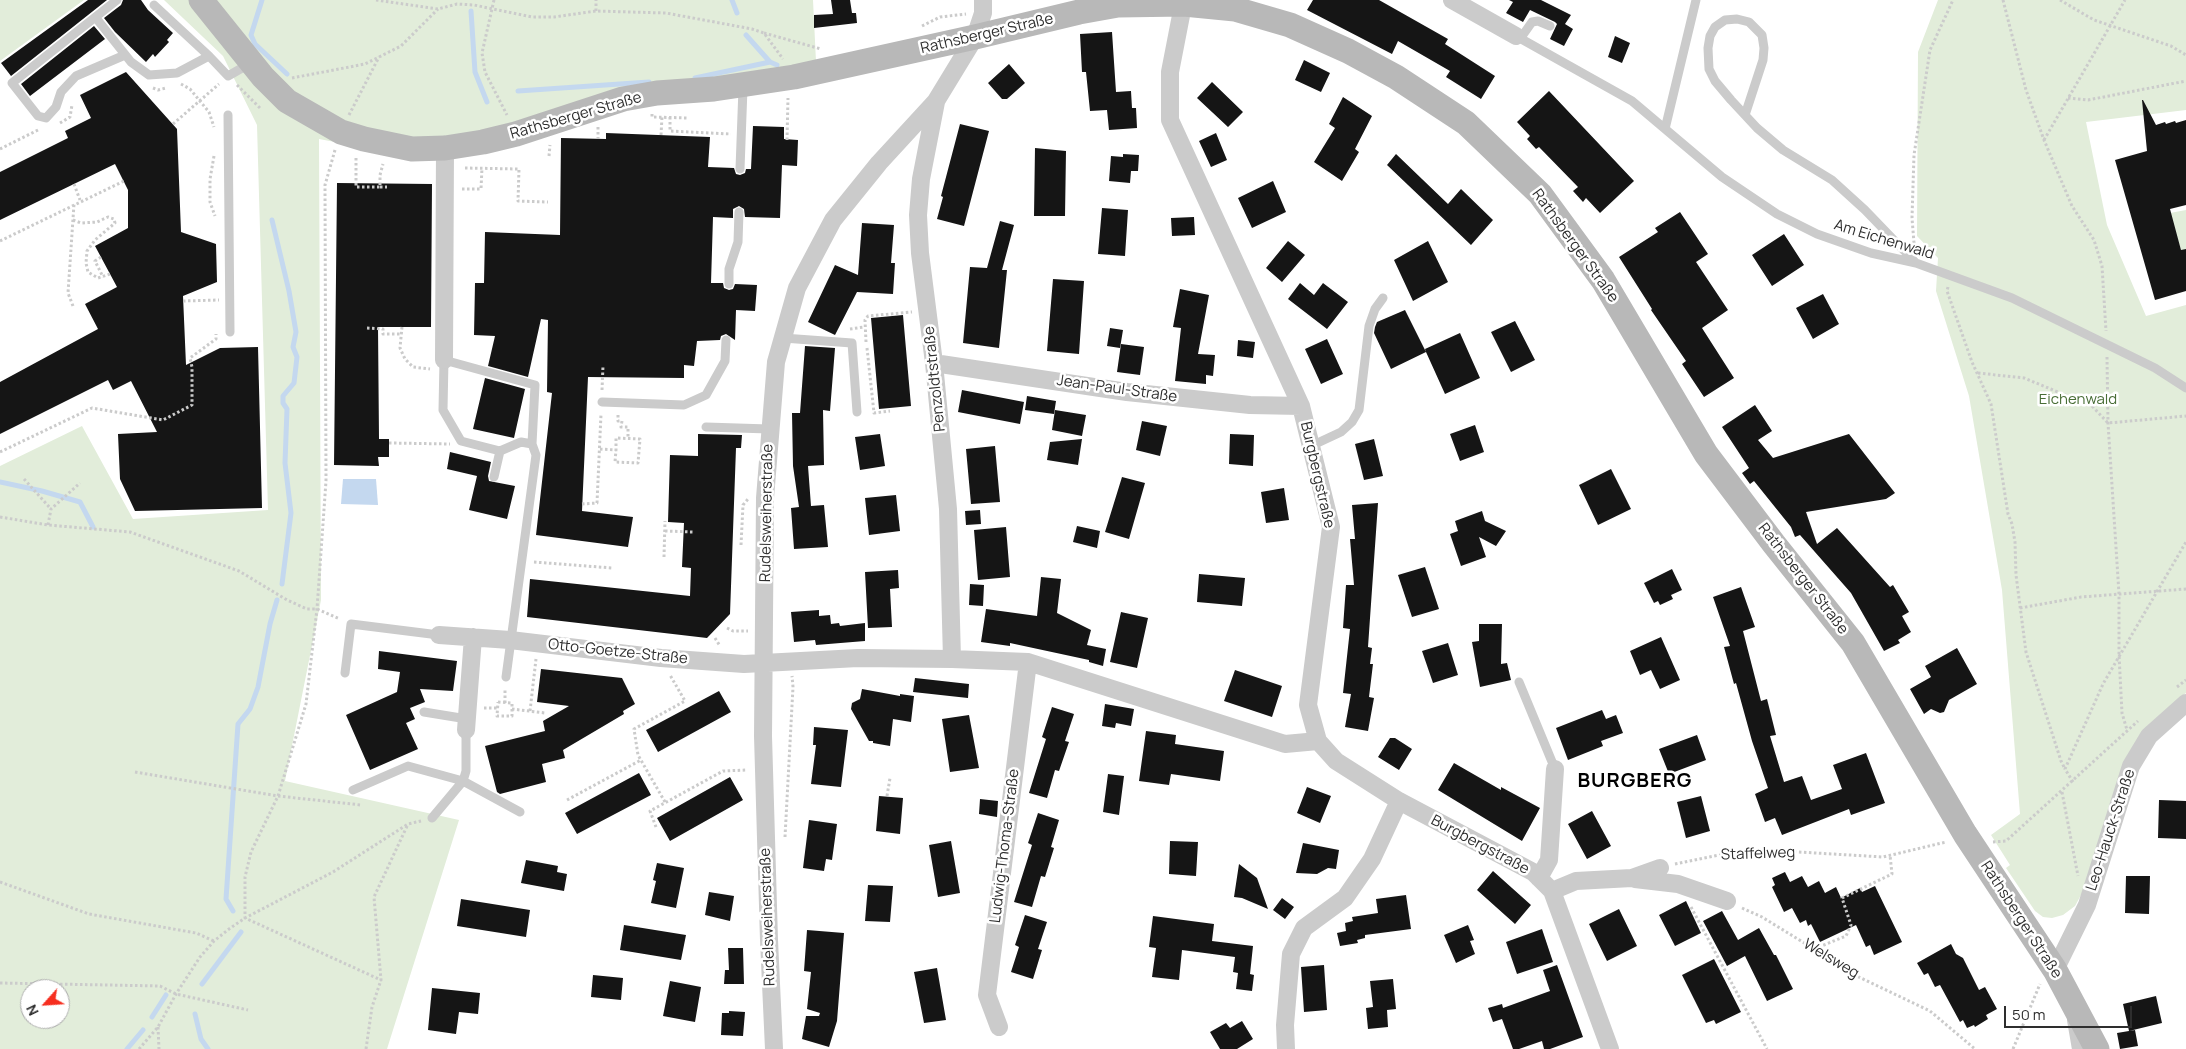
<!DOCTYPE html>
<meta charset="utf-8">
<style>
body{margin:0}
#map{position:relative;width:2186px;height:1049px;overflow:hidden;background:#fff;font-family:Manrope,sans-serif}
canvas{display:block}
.north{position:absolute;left:20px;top:979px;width:50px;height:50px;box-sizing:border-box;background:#fff;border:1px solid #ababab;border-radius:50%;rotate:244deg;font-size:14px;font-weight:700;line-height:20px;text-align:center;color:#2e2e2e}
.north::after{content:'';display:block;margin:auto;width:18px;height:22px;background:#f62e1f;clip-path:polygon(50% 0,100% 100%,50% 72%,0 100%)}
.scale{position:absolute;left:2004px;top:1006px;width:128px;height:22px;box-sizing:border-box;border:2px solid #2e2e2e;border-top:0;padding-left:6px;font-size:15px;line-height:18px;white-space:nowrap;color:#2e2e2e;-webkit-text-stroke:4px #fff;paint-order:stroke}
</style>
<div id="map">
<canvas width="2186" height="1049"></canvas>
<div class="north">N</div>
<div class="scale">50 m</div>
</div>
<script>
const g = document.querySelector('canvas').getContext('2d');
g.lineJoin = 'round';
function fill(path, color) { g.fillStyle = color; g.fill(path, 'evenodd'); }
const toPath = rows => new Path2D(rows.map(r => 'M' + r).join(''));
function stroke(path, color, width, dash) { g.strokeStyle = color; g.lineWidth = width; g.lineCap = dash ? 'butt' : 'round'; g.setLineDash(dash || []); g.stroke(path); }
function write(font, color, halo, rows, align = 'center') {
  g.font = font + ' Manrope,sans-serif'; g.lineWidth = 5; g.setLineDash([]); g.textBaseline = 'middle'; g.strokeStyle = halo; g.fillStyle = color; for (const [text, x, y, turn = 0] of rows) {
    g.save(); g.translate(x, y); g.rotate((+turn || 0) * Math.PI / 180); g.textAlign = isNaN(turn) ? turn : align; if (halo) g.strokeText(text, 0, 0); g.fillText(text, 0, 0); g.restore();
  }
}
fill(toPath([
 [0,0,84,0,0,61],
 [164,0,813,0,817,82,653,101,543,131,356,146,319,139,321,600,285,781,459,820,387,1049,0,1049,0,466,82,426,133,519,268,510,257,125,223,56],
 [30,989,60,989,60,1019,30,1019],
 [1938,0,2186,0,2186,110,2086,122,2107,225,2146,316,2186,305,2186,693,2147,729,2087,884,2075,906,2063,915,2052,918,2043,917,2035,911,2006,868,2010,865,1991,835,2020,814,2002,590,1969,396,1936,291,1938,258,1917,236,1918,52],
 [2186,210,2186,255,2181,250,2170,213]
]), '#e2edda');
fill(toPath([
 [343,479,376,479,378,505,341,504]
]), '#c4d8ef');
stroke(toPath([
 [262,0,251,35,255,44,287,74],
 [732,0,737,13],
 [471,11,475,72,487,102],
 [746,35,770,62],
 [695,78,770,62,777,65],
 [518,91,649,82],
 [272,220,289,291,296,332,293,347,297,357,294,383,283,396,283,403,287,409,285,463,291,513,282,584],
 [0,482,42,491,80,502,93,527],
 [233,911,226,899,238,724,250,709,258,687,270,624,277,600],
 [202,984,241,932],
 [195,1014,201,1039,208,1049],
 [152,1017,166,995],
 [127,1049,143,1030]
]), '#c4d8ef', 5);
fill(toPath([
 [88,0,107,0,11,76,1,63],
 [123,0,141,0,148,10,173,33,167,40,169,42,155,57,153,54,146,62,115,32,104,18,121,5],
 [831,0,850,0,852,13,856,13,857,23,814,28,814,15,833,14],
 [1313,0,1379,0,1448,39,1445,44,1495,76,1481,99,1446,77,1450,71,1398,41,1392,54,1307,10],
 [1509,0,1541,0,1571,15,1565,24,1573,29,1564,46,1550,39,1557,24,1555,22,1530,10,1523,22,1506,13,1513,2],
 [94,26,105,39,30,96,21,84],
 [1112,32,1116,92,1131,91,1132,108,1136,108,1137,128,1109,130,1107,110,1090,111,1086,72,1082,72,1080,34],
 [1615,36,1630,43,1622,63,1608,57],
 [1304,60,1330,73,1321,92,1295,80],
 [1009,64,1025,83,1007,99,1002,99,988,83],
 [126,72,177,129,181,232,216,244,217,282,183,296,186,365,220,348,258,347,262,508,135,511,120,479,118,434,157,432,131,381,113,390,108,380,0,434,0,382,98,329,85,304,117,287,95,246,128,228,128,190,115,164,0,220,0,172,68,138,65,131,91,118,80,95],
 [1212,82,1243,112,1228,127,1197,98],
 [1549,91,1634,181,1600,213,1586,198,1583,202,1573,191,1578,187,1539,147,1536,149,1527,139,1530,136,1517,122],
 [1343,97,1372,116,1355,149,1359,152,1342,181,1314,162,1335,128,1329,124],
 [2142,100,2143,100,2156,125,2165,122,2166,124,2175,121,2176,123,2186,120,2186,205,2170,209,2181,250,2186,249,2186,291,2155,300,2115,160,2147,151],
 [960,124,989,131,964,226,937,219,943,197,941,196],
 [753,126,784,127,784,139,798,140,797,166,782,165,780,218,745,217,744,209,739,206,733,209,733,218,713,217,711,283,723,283,724,288,729,290,733,289,735,284,757,285,755,311,736,310,735,340,726,334,721,336,720,340,697,341,694,366,684,365,684,378,588,377,582,511,633,517,628,547,536,535,552,393,547,392,548,320,541,319,528,377,488,366,495,336,474,335,475,283,484,283,485,232,560,235,561,138,606,139,606,133,710,137,708,167,734,168,736,174,740,175,745,173,746,169,751,169],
 [1216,133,1227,160,1211,167,1199,141],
 [1035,148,1066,151,1065,216,1034,216],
 [1123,154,1139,155,1138,171,1131,171,1130,183,1109,181,1111,156,1123,157],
 [1396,154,1448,204,1461,189,1493,220,1471,245,1387,165],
 [1273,181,1286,212,1252,228,1238,198],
 [337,183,432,184,431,327,378,327,379,439,389,439,389,457,378,457,379,466,334,465],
 [1102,208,1128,210,1125,256,1098,254],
 [1680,212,1708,254,1696,262,1728,310,1702,328,1734,378,1704,397,1682,364,1686,361,1651,310,1652,309,1619,257,1658,232,1655,228],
 [1194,217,1195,235,1172,236,1171,218],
 [1000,221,1014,225,1002,270,1007,270,999,348,963,343,970,267,987,268],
 [862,223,894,225,891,263,895,263,893,294,857,292,835,335,808,322,835,265,858,275],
 [1784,234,1804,265,1772,286,1752,255],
 [1288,241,1305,255,1282,282,1266,268],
 [1428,241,1448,282,1413,301,1394,260],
 [1053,279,1084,281,1079,354,1047,351],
 [1300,283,1314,295,1323,283,1348,302,1327,329,1288,299],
 [1180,289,1209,295,1198,354,1215,355,1213,376,1206,375,1206,384,1175,381,1181,328,1173,327],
 [1823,294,1839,324,1813,339,1796,308],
 [1405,310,1426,352,1425,349,1460,333,1480,378,1445,394,1426,352,1391,369,1374,333,1375,327,1377,322],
 [903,315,911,406,879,409,871,318],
 [1515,321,1535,360,1511,372,1491,332],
 [1110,328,1123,330,1120,348,1107,346],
 [1327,339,1343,374,1321,384,1305,349],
 [1238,340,1255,342,1253,358,1237,356],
 [1121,344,1144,347,1140,375,1117,372],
 [805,346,835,348,830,411,823,410,824,465,808,466,811,506,824,505,828,547,794,549,791,508,799,507,793,466,792,413,800,413],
 [485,378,525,389,514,438,473,429],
 [962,390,1024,402,1020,424,958,412],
 [1027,396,1056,401,1054,414,1025,410],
 [1755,405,1772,431,1758,440,1773,458,1849,434,1895,493,1886,499,1806,512,1817,544,1837,528,1890,587,1893,585,1909,612,1902,616,1911,632,1898,640,1900,643,1884,651,1851,593,1800,535,1795,537,1791,527,1754,481,1750,484,1742,473,1749,468,1722,427],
 [1055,410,1086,415,1082,436,1052,430],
 [1142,421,1167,426,1160,456,1136,450],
 [1475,425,1484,452,1460,461,1450,434],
 [698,434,742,435,741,448,736,448,730,614,707,638,527,617,530,579,690,596,691,568,682,567,684,523,668,522,670,455,698,456],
 [880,434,885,466,860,470,855,437],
 [1230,434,1254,435,1253,466,1229,464],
 [1082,439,1078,465,1047,460,1050,442],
 [1374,439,1383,476,1364,480,1355,444],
 [995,446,1000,502,971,504,966,449],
 [450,452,491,462,488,476,489,481,515,486,507,519,469,510,477,476,447,469],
 [1611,469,1631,509,1598,525,1579,485],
 [1122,477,1145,483,1129,539,1105,532],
 [1284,488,1289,520,1266,523,1261,492],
 [896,495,900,531,869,535,865,498],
 [1378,503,1368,647,1372,648,1370,664,1373,664,1369,697,1374,698,1368,731,1345,727,1351,694,1343,693,1350,629,1343,628,1346,585,1354,585,1350,539,1355,539,1352,505],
 [980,510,981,524,966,525,965,511],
 [1482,511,1485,521,1506,531,1496,546,1479,537,1486,557,1461,566,1450,534,1458,531,1455,521],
 [1077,526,1100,531,1097,548,1073,542],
 [1006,527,1010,577,978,580,974,530],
 [1425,567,1439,609,1412,617,1398,575],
 [1672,569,1682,590,1671,595,1673,599,1660,605,1658,601,1654,603,1644,583],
 [898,570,899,588,890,589,892,627,868,628,865,572],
 [1199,574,1245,578,1242,606,1197,602],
 [1041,577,1061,579,1057,613,1091,630,1087,645,1106,649,1103,666,1089,662,1089,660,1010,643,1010,646,981,642,986,609,1037,616],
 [970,584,984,585,983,606,969,605],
 [1741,587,1755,627,1743,631,1761,701,1767,699,1776,735,1770,736,1784,782,1802,776,1811,800,1842,789,1833,765,1866,753,1885,803,1851,815,1849,809,1782,835,1775,818,1765,822,1755,794,1768,788,1752,741,1736,683,1734,684,1724,647,1730,646,1713,597],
 [819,610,819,616,830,615,831,624,839,623,840,626,865,623,865,641,816,645,815,640,794,642,791,612],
 [1121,612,1148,618,1137,668,1110,662],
 [1479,624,1502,624,1501,664,1507,663,1511,680,1480,687,1472,642,1479,641],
 [1661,637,1680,680,1660,689,1651,670,1640,675,1630,651],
 [1448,643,1458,675,1433,683,1422,651],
 [1957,648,1977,684,1949,700,1944,712,1940,713,1931,709,1924,714,1910,689,1931,677,1925,666],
 [379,651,457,661,453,691,420,689,425,702,410,708,415,719,406,723,418,749,370,770,346,715,397,692,400,672,378,669],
 [541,669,622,678,635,704,623,711,624,714,563,750,565,758,542,764,546,782,500,794,497,792,485,746,545,731,543,721,569,706,537,702],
 [1235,670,1282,686,1272,717,1224,701],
 [915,678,969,684,968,698,913,692],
 [862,689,900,696,900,694,914,696,911,722,893,719,890,746,873,743,873,741,869,741,851,709,852,703,860,699],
 [719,691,731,712,658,752,646,730],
 [1105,704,1134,709,1131,726,1116,723,1115,728,1102,726],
 [1052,707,1074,714,1065,741,1069,742,1059,771,1055,770,1047,798,1029,793,1046,739,1042,737],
 [1602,710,1606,719,1616,715,1623,733,1601,741,1603,746,1568,760,1556,728],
 [969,715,979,768,950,772,942,719],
 [814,727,848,730,841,787,811,784,816,745,813,745],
 [1146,731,1176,735,1175,744,1224,751,1220,781,1171,774,1169,785,1139,781],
 [1697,735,1706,760,1669,774,1659,749],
 [1390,738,1395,738,1412,749,1399,770,1378,757],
 [1454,763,1501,790,1501,787,1540,808,1522,841,1438,790],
 [639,773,651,795,577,834,565,813],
 [1108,774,1124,776,1119,815,1103,812],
 [730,777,743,800,670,841,657,818],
 [1307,787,1331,796,1320,823,1297,813],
 [879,796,903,798,900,834,876,831],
 [1701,796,1710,831,1686,838,1677,802],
 [980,799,998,801,997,817,979,814],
 [2159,800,2186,801,2186,839,2158,838],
 [1592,811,1611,846,1587,859,1568,824],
 [1038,813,1059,820,1051,847,1054,848,1045,877,1041,876,1032,907,1014,902,1032,845,1028,843],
 [809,820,837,824,832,860,826,859,824,871,803,868],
 [951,841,960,893,938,897,929,845],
 [1170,841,1198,842,1196,876,1169,874],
 [1303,843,1339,850,1336,869,1328,868,1317,874,1296,873],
 [526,860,558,866,557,872,567,874,564,891,521,883],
 [657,863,684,868,676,908,651,903,656,881,653,880],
 [1239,864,1257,878,1268,909,1242,898,1234,897],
 [1493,871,1531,905,1515,924,1477,890],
 [1785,872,1790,882,1802,876,1808,887,1819,881,1825,893,1836,887,1841,898,1860,888,1862,892,1875,886,1902,942,1874,955,1870,945,1866,947,1856,925,1820,942,1811,924,1808,926,1806,920,1800,923,1792,908,1784,912,1772,887,1775,885,1772,878],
 [2126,876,2150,876,2149,914,2125,913],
 [868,885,893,886,890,922,865,921],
 [709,892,734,896,730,921,705,915],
 [1406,895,1411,929,1365,935,1365,938,1357,940,1358,943,1340,946,1337,933,1346,931,1345,923,1353,921,1352,917,1378,913,1376,899],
 [1282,898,1294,907,1285,919,1273,910],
 [461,899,530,910,526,937,457,926],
 [1686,901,1701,933,1675,946,1659,915],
 [1619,909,1637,946,1607,961,1589,924],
 [1722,911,1738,940,1759,928,1774,955,1776,955,1793,989,1767,1001,1745,956,1727,966,1703,921],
 [1025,915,1047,922,1038,949,1042,950,1033,979,1011,972,1019,947,1015,945],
 [1153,916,1214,924,1212,941,1253,946,1250,974,1254,975,1252,991,1236,989,1238,973,1233,972,1235,957,1182,950,1179,980,1152,977,1156,948,1149,947],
 [624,925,686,935,681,960,620,950],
 [1468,925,1474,940,1470,941,1475,954,1456,963,1444,935],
 [1542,929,1553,962,1517,974,1506,942],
 [807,930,844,933,837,1021,829,1047,802,1039,806,1016,819,1016,820,1013,807,1009,811,972,804,971],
 [1951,944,1956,954,1963,958,1979,990,1985,987,1997,1009,1986,1015,1988,1019,1975,1027,1974,1025,1967,1028,1963,1020,1960,1022,1940,985,1935,987,1928,973,1924,975,1917,963],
 [728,948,743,948,744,984,724,984,725,970,729,970],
 [1714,959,1741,1012,1716,1024,1714,1020,1706,1023,1682,975],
 [1324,965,1327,1010,1304,1012,1301,967],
 [1557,965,1583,1037,1550,1049,1544,1049,1542,1041,1519,1049,1513,1049,1502,1019,1493,1022,1488,1008,1502,1004,1503,1008,1550,991,1543,970],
 [937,968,946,1020,924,1023,914,972],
 [593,975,623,978,621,1000,591,997],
 [1393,979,1396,1009,1387,1010,1388,1027,1368,1029,1366,1008,1373,1007,1370,981],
 [670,981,701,987,695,1022,663,1016],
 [432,988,480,993,478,1014,459,1012,456,1034,428,1030],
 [2156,996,2162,1023,2129,1031,2123,1004],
 [729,1011,745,1012,743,1036,721,1035,722,1013,729,1013],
 [1242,1021,1253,1039,1237,1049,1220,1049,1210,1032,1226,1023,1230,1028],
 [2135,1030,2138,1046,2120,1049,2117,1033]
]), '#151515');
stroke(toPath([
 [376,0,438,9,457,4,474,5,532,17,554,17,596,11,666,13,752,29,764,33,783,59],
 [494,0,482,53,485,72,507,115],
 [2003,0,2026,90,2044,140,2072,206,2094,240,2102,266,2106,331],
 [2060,0,2094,20,2171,46,2186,55],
 [596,11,596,0],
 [922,26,940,17,966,14],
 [764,33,821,49],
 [292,78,365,64,401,46,438,9],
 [181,84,190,89,209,112,214,127],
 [237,85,260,108],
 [153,88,158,90,166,88],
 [2068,98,2088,100,2186,81],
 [652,114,652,117,688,118],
 [349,115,379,57],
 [670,117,670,131,731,134],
 [60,123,70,117,72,105],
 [173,124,219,84],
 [598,127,598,139],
 [661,135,662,117],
 [787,140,788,98],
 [2044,140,2125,0],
 [0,149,38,130],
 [335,150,325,185,326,481,317,609,306,704,278,796,251,852,245,877,245,918,381,980,374,897,408,824],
 [214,156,210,179,210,202,215,216],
 [549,156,550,145],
 [356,158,356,187,380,187,380,175,383,164],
 [465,168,519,169,518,201,548,202],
 [74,184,80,200],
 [380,187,387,187],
 [462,189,481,189,482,168],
 [73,220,81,223,97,222,108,217,114,219,115,223,95,240,87,251,86,263,88,272,98,278,110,274],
 [0,241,124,181],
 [1914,243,1912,218,1914,155,1930,50,1953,0],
 [101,257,95,261,103,277],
 [1948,287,1947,291,1972,362,1991,404,2008,514,2012,524,2015,542,2016,575,2026,652,2061,761,2065,769],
 [183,301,219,300],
 [73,306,68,293,74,204],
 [402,327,400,348,405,359,413,367,430,369],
 [367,328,383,329,383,334,402,334],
 [850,329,864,327],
 [866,342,865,320,868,316,912,312],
 [867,348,874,413,890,411],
 [2107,357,2108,423,2119,594,2119,655,2122,713,2127,730],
 [1978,373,2024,378,2092,406,2108,423,2186,416],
 [602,390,603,366],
 [618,415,618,421,622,421,621,427,628,427,628,439],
 [389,443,450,444],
 [600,449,616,450,616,438,640,439,638,463,615,462,616,450],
 [0,452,92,408,163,420,192,405,192,367,190,358,216,339,216,334],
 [24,479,51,509],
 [582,504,597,503,601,414],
 [0,517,48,525,130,532,239,571,287,600,307,609,317,609,340,619],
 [48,525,51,509,80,483],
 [665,531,693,532],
 [741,545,743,505,748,499],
 [664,557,665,521],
 [534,562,612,568],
 [2020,608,2081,597,2186,589],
 [727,628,733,631,748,631],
 [715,638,720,646],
 [2177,687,2186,680],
 [498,702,512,703,512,716,497,716,498,702],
 [505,703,505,688],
 [484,708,497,708],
 [512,709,545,713],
 [530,711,536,659],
 [135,772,278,796,361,805],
 [2073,782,2065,769,2103,684,2186,542],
 [2062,792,2078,876],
 [887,796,890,778],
 [567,800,641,760],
 [665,802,638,755,634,729,685,701,670,675],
 [656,827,650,811,723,771,747,770],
 [785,837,793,687,792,676],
 [1993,842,2006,841,2138,721],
 [1675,864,1719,855,1782,851,1883,857,1946,842],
 [0,882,89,914,196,933,214,941],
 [1691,907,1767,1049],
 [1742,908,1762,917,1814,949,1840,968,1930,1011,1975,1049],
 [1814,949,1846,936,1851,925,1842,898,1892,874,1890,855],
 [0,983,160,986,176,994,248,1010],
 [158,1027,159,1049],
 [139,1049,158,1027,176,994,200,957,214,941,229,929,245,918,333,872,408,824,421,821],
 [366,1049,372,1007,381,980],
 [2013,1049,2040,984]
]), '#cbcbcb', 3, [2.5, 2.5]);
stroke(toPath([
 [117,0,12,83,38,116,46,118,56,107,61,92,76,76,125,55],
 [154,5,209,56],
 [96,18,131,62,149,75,177,73,209,56,228,76,249,64],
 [1516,36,1632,101,1722,177,1777,214,1817,234,1871,253,1916,263,2012,298,2155,368,2186,388],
 [1520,39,1532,22,1538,21,1550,26],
 [228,115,230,332],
 [1745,115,1763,60,1764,48,1762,35,1749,22,1737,19,1725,20,1715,27,1710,36,1708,48,1709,69,1715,81,1731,100,1757,128,1783,150,1832,180,1865,210,1916,263],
 [1665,129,1696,0],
 [740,169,743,88],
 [729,284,729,269,738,242,739,212],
 [783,338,852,343,857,412],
 [602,402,684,405,706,395,725,361,726,340],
 [706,427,769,429],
 [1311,446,1341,432,1352,422,1359,410,1369,326,1375,309,1383,298],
 [494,477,500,451],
 [345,673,351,624,439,635],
 [506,677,536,455,532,444,521,442,500,451,461,441,443,410,444,360,535,385,532,444],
 [1519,682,1555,769],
 [424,712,467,719],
 [353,790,408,766,463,781,520,812],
 [432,818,463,781,466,771,466,730]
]), '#cbcbcb', 9);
stroke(toPath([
 [1184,0,1170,72,1170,120,1301,406,1331,527,1308,705,1318,741,1336,761,1399,801,1533,872,1552,891,1610,1049],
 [1452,0,1516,36],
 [936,102,921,179,918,215,920,253,934,363,948,509,952,659],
 [444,360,445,148],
 [934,363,1127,392,1250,405,1301,406],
 [439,635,510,640,661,658,744,664,858,658,952,659,1028,662,1285,744,1318,741],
 [466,730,473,637],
 [1539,878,1549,860,1555,769],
 [1635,879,1678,884,1727,901],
 [1552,891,1576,881,1632,878,1660,868],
 [2055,970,2087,905,2131,766,2149,736,2186,703],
 [2076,1020,2081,1049],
 [999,1027,987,995,1028,662],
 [774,1049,769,940,763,736,765,498,776,362,797,288,833,220,879,163,936,101,975,37,983,13,983,0],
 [1286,1049,1285,1025,1291,954,1304,928,1345,898,1372,859,1399,801]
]), '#cbcbcb', 18);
stroke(toPath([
 [201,0,263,77,287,101,341,132,364,139,412,149,445,148,483,142,516,134,623,99,657,93,714,89,794,77,975,37,1079,12,1118,5,1184,4,1235,9,1290,25,1348,51,1396,77,1466,123,1540,194,1603,280,1706,454,1774,544,1853,643,1965,834,2055,970,2097,1049]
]), '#b8b8b8', 25);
write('15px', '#2e2e2e', '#fff', [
 ["Rathsberger Straße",987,34,-13],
 ["Rathsberger Straße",576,116,-16],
 ["Am Eichenwald",1884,240,17],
 ["Rathsberger Straße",1575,246,54],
 ["Penzoldtstraße",935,379,-96],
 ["Jean-Paul-Straße",1117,389,8],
 ["Burgbergstraße",1317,475,77],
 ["Rudelsweiherstraße",767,513,-89],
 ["Rathsberger Straße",1803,579,52],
 ["Otto-Goetze-Straße",618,652,6],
 ["Leo-Hauck-Straße",2111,830,-72],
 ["Burgbergstraße",1480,845,28],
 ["Ludwig-Thoma-Straße",1005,846,-83],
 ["Staffelweg",1758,854,-2],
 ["Rudelsweiherstraße",768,917,-92],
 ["Rathsberger Straße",2021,920,57],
 ["Welsweg",1831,959,31]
]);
write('15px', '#496e37', '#fff', [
 ["Eichenwald",2078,400]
]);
g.letterSpacing = '1px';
write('bold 20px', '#000', '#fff', [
 ["BURGBERG",1635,781]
]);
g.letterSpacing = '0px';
</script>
